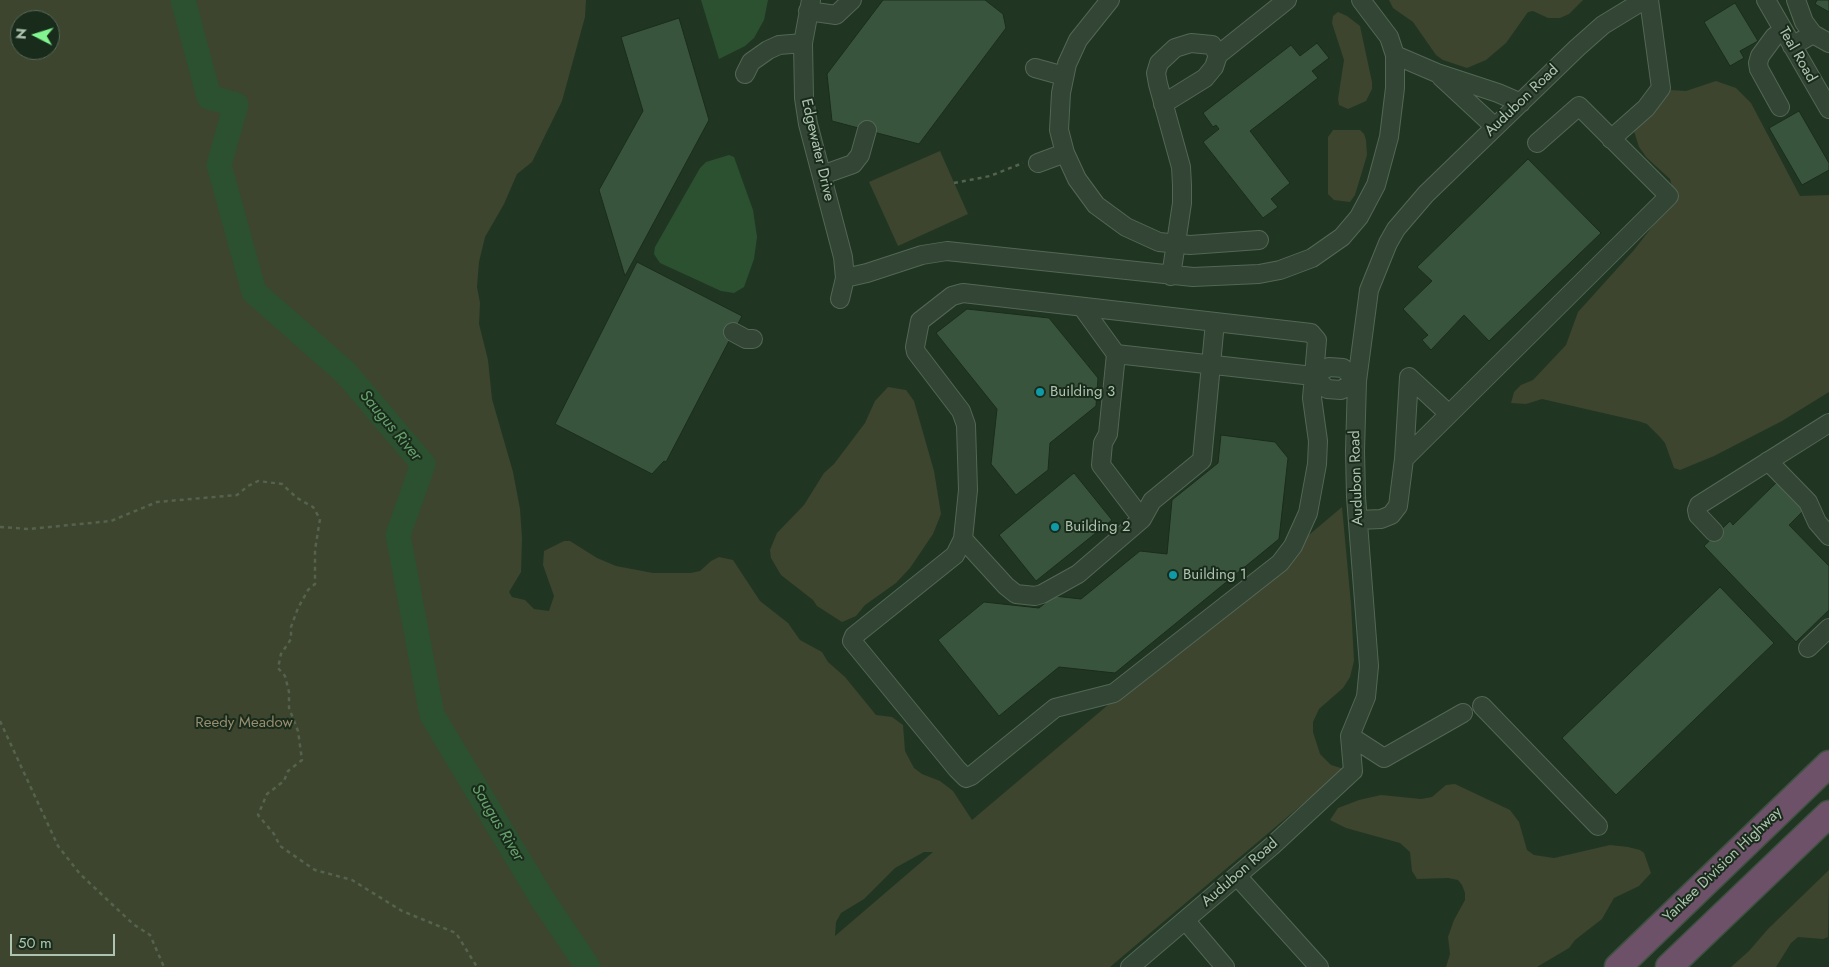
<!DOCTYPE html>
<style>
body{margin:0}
#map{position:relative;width:1829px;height:967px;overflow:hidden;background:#203622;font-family:Jost,sans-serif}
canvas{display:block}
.north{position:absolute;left:10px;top:10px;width:50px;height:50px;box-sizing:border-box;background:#192b1b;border:1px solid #556857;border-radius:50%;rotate:275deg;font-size:14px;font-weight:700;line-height:20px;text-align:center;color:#aec3b0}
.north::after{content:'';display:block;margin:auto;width:18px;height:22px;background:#82f490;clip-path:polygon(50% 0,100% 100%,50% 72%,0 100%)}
.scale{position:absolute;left:10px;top:934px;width:105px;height:22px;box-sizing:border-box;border:2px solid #aec3b0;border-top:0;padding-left:6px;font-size:15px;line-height:18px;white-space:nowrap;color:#aec3b0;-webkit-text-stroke:4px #192b1b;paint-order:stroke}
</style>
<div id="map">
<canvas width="1829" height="967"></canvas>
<div class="north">N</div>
<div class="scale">50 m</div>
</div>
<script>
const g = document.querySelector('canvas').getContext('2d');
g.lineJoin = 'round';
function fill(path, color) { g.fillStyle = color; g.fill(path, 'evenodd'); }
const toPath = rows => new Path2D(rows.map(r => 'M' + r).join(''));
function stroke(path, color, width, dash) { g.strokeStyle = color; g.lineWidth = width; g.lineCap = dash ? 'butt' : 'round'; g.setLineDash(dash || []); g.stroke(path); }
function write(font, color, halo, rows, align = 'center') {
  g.font = font + ' Jost,sans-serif'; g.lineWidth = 4; g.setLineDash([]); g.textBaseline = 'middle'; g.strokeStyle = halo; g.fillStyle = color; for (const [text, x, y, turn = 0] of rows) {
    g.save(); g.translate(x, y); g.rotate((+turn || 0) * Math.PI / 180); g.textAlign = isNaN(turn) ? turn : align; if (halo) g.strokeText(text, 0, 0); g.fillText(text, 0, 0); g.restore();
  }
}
fill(toPath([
 [0,0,586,0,585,17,562,101,532,162,517,174,504,204,485,237,479,262,477,287,480,303,479,324,488,360,492,399,513,472,520,509,522,538,521,572,509,592,512,597,525,600,534,609,549,611,554,596,543,565,544,551,564,541,570,541,597,558,616,566,653,573,691,573,700,571,711,561,719,557,733,560,760,601,788,623,800,640,822,652,828,662,845,677,876,715,892,717,903,725,905,751,914,768,922,774,940,781,953,791,972,820,1342,507,1351,604,1354,661,1350,677,1343,688,1319,709,1313,722,1313,732,1320,754,1331,765,1344,769,1110,967,0,967],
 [20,20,50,20,50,50,20,50],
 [924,852,933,852,835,936,836,922,841,913,864,899,895,868],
 [1389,0,1583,0,1569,14,1560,18,1548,18,1533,11,1528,12,1506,43,1486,60,1467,68,1443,60,1436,55,1413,22,1393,8],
 [1338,12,1347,16,1360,26,1372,82,1372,89,1366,101,1348,109,1339,105,1338,99,1344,60,1332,23,1333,16],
 [1716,81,1736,88,1751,103,1800,196,1829,195,1829,392,1782,421,1714,456,1680,470,1674,468,1665,443,1659,436,1647,424,1638,421,1542,399,1526,404,1511,403,1514,392,1521,385,1533,380,1566,345,1578,312,1634,250,1666,209,1674,194,1670,179,1647,158,1639,147,1633,128,1669,90,1686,91],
 [1333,130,1360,130,1364,134,1366,140,1367,155,1355,195,1350,202,1334,200,1328,194,1328,137],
 [940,151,968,214,898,246,869,182],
 [888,387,906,390,914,401,934,471,941,514,933,534,910,568,896,583,865,605,856,616,842,622,817,606,813,600,781,575,771,558,770,550,777,533,804,505,824,473,834,464,865,423,875,401],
 [1455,784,1510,810,1519,822,1527,850,1534,855,1554,858,1610,845,1628,847,1640,850,1644,853,1651,873,1639,886,1614,898,1602,919,1575,940,1569,948,1537,967,1446,967,1450,954,1448,937,1454,920,1465,900,1465,893,1462,885,1458,880,1448,878,1417,879,1412,871,1410,852,1400,843,1346,828,1330,820,1338,808,1359,800,1381,795,1421,799,1432,797,1446,785],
 [1829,870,1828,937,1823,939,1798,937,1791,943,1776,967,1731,967,1749,951,1768,929]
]), '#3d452e');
fill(toPath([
 [701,0,768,0,764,20,754,38,745,46,719,59],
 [729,155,734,157,753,210,757,237,754,259,744,287,734,293,721,291,660,263,654,254,655,247,700,168,706,162]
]), '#2c5130');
stroke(toPath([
 [183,0,209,97,236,105,219,165,254,292,346,373,423,464,398,535,432,715,541,897,588,967]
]), '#2c5130', 25);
const building = toPath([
 [883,0,985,0,1003,14,1006,28,919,144,832,121,827,74,883,0],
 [1817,0,1829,0,1829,12,1815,4,1817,0],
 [1735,3,1758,41,1740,51,1744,58,1730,66,1704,22,1735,3],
 [679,18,709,120,625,276,599,190,643,111,621,37,679,18],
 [1317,43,1329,58,1312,71,1318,78,1250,131,1290,183,1271,199,1278,207,1263,218,1203,142,1219,129,1216,125,1213,127,1203,113,1291,45,1300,56,1317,43],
 [1799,111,1829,163,1829,170,1802,185,1769,128,1799,111],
 [1528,159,1601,233,1489,341,1464,315,1431,350,1422,340,1428,335,1403,309,1432,281,1417,267,1528,159],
 [637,262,742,316,666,462,664,461,652,474,555,424,637,262],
 [967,309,1049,318,1098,378,1096,406,1050,443,1048,470,1016,495,991,464,997,409,936,333,967,309],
 [1221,435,1275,442,1288,458,1279,539,1115,673,1059,667,999,716,938,640,984,602,1039,608,1054,596,1081,599,1140,551,1167,554,1172,500,1218,463,1221,435],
 [1074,473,1112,520,1036,581,999,535,1074,473],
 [1778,481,1803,508,1803,511,1789,525,1829,566,1829,610,1796,642,1704,546,1730,521,1733,525,1778,481],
 [1720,587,1774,643,1616,795,1562,738,1720,587]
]);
fill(building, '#39543c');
stroke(building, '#1b2d1d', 1);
const minor = toPath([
 [811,0,803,43,804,98,808,124,843,257,845,278,840,299],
 [1110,0,1078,40,1067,64,1061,93,1059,130,1065,153,1077,179,1096,205,1126,227,1159,242,1190,245,1259,240],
 [1766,0,1829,109],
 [1796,0,1804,22,1813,34],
 [808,11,836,15,852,0],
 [1792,46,1813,34,1829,43],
 [1395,55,1437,73,1498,93,1521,103],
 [1035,68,1064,76],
 [745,74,751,62,768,50,779,45,803,43],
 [1441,77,1495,127],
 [1163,104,1205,78,1214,67,1218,55],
 [1780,107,1759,69,1758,63,1760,56,1774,37,1783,30],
 [1611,139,1646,108,1661,88,1649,0],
 [1038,163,1065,153],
 [822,175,853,164,860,155,867,130],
 [1171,276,1182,203,1182,185,1181,167,1158,84,1156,73,1159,63,1175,48,1191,43,1212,45,1218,55,1287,0],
 [845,278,867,273,922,255,947,251,1193,277,1259,274,1280,270,1312,258,1342,237,1359,217,1376,185,1389,137,1395,88,1395,55,1389,37,1361,0],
 [963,293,1311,333,1317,340,1312,398,1318,441,1317,464,1308,513,1293,546,1280,563,1114,693,1055,708,971,776,966,778,957,769,852,641,854,636,955,555,963,539,968,490,966,425,961,411,916,352,915,347,920,321,952,296,963,293],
 [733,332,746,339,753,339],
 [1116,354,1313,376,1329,367,1343,368,1357,381,1341,390,1327,389,1313,376],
 [1404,459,1409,377,1449,414],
 [1768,461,1808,502,1817,522,1829,536],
 [1142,519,1152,501,1202,460,1215,322],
 [1358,520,1381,519,1391,515,1398,506,1404,459,1669,196,1579,106,1537,143],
 [1714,532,1698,515,1697,510,1699,505,1829,423],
 [963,539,1006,586,1016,594,1035,596,1042,594,1078,574,1142,519,1101,465,1103,443,1108,434,1116,354,1082,307],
 [1808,648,1829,628],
 [1482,706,1598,826],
 [1350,736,1384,758,1463,713],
 [1237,876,1319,967],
 [1185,920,1225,967],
 [1130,967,1272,846,1353,771,1350,736,1366,697,1369,666,1356,497,1355,451,1357,381,1369,290,1388,243,1396,229,1426,194,1577,48,1603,25,1644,0]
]);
const highway = toPath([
 [1618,967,1829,764],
 [1669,967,1829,814]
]);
stroke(minor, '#546756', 20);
stroke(highway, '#3e5140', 29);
stroke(toPath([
 [954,183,990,176,1023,163],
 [0,527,29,529,111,521,157,502,237,495,248,486,258,481,282,484,297,498,313,507,320,519,315,550,315,584,308,590,298,608,291,627,291,639,281,654,278,668,285,676,289,692,289,708,298,731,302,760,288,771,284,781,267,794,258,815,274,834,280,846,315,870,352,880,402,911,456,933,477,967],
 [0,721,58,846,80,874,133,924,150,935,164,967]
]), '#54624e', 2.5, [4, 4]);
stroke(minor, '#334635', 18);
stroke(highway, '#6c5169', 26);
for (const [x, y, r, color] of [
 [1040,392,5,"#0f9aa8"],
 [1055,527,5,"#0f9aa8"],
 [1173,575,5,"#0f9aa8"]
]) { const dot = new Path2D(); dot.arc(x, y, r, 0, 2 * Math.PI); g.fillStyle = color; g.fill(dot); stroke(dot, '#192b1b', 2); }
write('15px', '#aec3b0', '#192b1b', [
 ["Teal Road",1797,55,60],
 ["Audubon Road",1522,101,-44],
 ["Edgewater Drive",817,150,77],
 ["Audubon Road",1357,478,-92],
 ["Yankee Division Highway",1723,865,-44],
 ["Audubon Road",1240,873,-41]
]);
write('15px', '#aec3b0', '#192b1b', [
 ["Building 3",1050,392],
 ["Building 2",1065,527],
 ["Building 1",1183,575]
], 'left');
write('15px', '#988d6e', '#192b1b', [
 ["Reedy Meadow",244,723]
]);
write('italic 16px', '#67a26c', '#192b1b', [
 ["Saugus River",390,426,50],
 ["Saugus River",497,823,59]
]);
</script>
